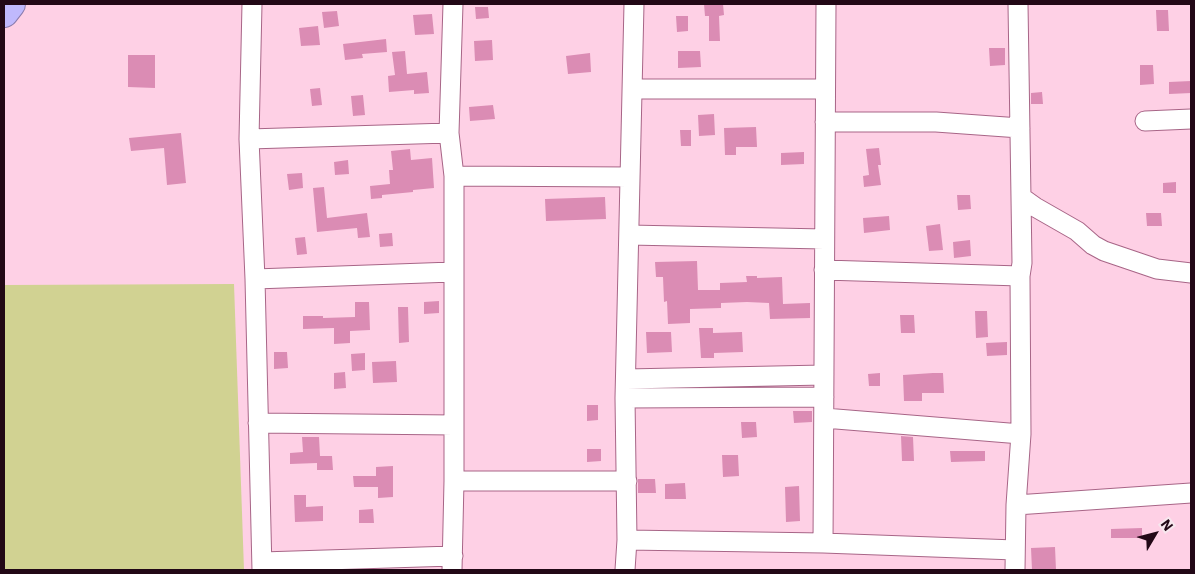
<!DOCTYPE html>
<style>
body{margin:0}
#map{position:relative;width:1195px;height:574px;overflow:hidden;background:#fed0e5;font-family:"IBM Plex Sans",sans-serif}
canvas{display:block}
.frame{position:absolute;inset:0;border:5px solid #220816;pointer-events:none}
.north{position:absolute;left:1130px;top:509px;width:50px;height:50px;-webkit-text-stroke:4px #f7e7ee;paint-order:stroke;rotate:53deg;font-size:14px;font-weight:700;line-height:20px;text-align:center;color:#220816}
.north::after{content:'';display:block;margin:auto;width:18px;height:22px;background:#220816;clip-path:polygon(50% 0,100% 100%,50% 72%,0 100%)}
</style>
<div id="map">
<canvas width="1195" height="574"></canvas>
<div class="frame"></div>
<div class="north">N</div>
</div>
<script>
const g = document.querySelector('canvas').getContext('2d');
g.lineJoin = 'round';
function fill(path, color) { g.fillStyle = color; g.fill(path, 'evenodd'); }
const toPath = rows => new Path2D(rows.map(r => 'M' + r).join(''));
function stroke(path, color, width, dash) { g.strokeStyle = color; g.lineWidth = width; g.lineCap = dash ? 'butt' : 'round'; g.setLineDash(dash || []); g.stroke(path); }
fill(toPath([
 [234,284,244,570,4,570,4,285]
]), '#d1d292');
fill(toPath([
 [704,4,723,4,724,15,719,16,720,41,709,41,709,16,705,16],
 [475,7,488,7,489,18,476,19],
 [1156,10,1168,10,1169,31,1157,31],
 [337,11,339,26,324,28,322,12],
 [432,14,434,34,415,35,413,15],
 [676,16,688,16,688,31,677,32],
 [318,26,320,45,301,46,299,28],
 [386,39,387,52,362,54,363,58,345,60,343,44],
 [492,40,493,60,475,61,474,41],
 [989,48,1005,48,1005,65,990,66],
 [405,51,407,74,427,72,429,93,414,94,414,90,389,92,388,76,395,75,392,52],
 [678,51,700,51,701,67,678,68],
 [590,53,591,72,568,74,566,56],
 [128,55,155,55,155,88,128,87],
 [1140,65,1153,65,1154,84,1140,85],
 [1191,81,1191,93,1169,94,1169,82],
 [320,88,322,105,312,106,310,89],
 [1042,92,1043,104,1031,104,1031,93],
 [363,95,365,115,353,116,351,96],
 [493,105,495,119,470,121,469,107],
 [714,114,715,135,699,136,698,115],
 [756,127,757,147,736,147,736,155,725,155,724,128],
 [680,130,691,130,691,146,681,146],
 [181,133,186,183,167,185,164,148,131,151,129,138],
 [879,148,881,165,878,165,881,185,864,187,863,176,869,175,866,149],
 [410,149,411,160,432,158,434,188,413,190,413,192,382,195,382,198,371,199,370,186,390,184,389,170,393,170,391,151],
 [804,152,804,164,781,165,781,153],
 [348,160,349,174,335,175,334,162],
 [302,173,303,188,289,190,287,174],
 [1176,182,1176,193,1163,193,1163,183],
 [324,187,327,218,367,213,370,237,358,238,357,228,317,232,313,188],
 [957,195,970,195,971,209,958,210],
 [605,197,606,219,546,221,545,199],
 [1146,213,1161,213,1162,226,1147,226],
 [889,216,890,230,864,233,863,218],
 [940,224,943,250,929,251,926,226],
 [392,233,393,246,380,247,379,234],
 [305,237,307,254,297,255,295,238],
 [970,240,971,256,954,258,953,242],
 [697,261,698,290,720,290,720,283,747,282,746,276,757,276,757,278,782,277,783,304,810,303,810,318,770,319,769,303,747,302,721,303,721,308,690,309,690,323,668,324,667,301,664,302,663,277,656,277,655,262],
 [439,301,439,313,424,314,424,302],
 [355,302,369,302,370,330,350,331,350,343,334,344,334,328,303,329,303,316,323,316,323,318,355,317],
 [398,307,408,307,409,342,399,343],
 [975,311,987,311,988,337,976,338],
 [900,315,914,315,915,333,901,333],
 [699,328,713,328,713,333,742,332,743,352,714,353,714,358,701,358],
 [646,332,671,332,672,352,647,353],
 [1007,342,1007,355,987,356,986,343],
 [274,352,287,352,288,368,274,369],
 [365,353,365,370,352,371,351,354],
 [396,361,397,382,373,383,372,362],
 [345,372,346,388,334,389,334,373],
 [880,373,880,386,869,386,868,374],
 [933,373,943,373,944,393,922,393,922,401,904,401,903,375],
 [587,405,598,405,598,420,587,421],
 [793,411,812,411,812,422,794,423],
 [741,422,756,422,757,437,742,438],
 [901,436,913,437,914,461,902,461],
 [302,437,319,437,320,456,332,456,333,470,317,470,317,463,290,464,290,453,303,452],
 [587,449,601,449,601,461,587,462],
 [950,451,985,451,985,461,951,462],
 [722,455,738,455,739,476,723,477],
 [393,466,393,497,378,498,378,487,354,487,353,476,376,476,376,467],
 [638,479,655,479,656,493,638,493],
 [685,483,686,499,665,499,665,484],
 [799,486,800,521,786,522,785,487],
 [294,495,306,495,306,507,323,506,323,521,295,522],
 [373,509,374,523,359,523,359,510],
 [1142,528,1142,538,1111,538,1111,529],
 [1055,547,1056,570,1032,570,1031,548]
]), '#db8cb4');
const minor = toPath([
 [252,4,249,139,255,279,262,570],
 [632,89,825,89],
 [1145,121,1191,119],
 [825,122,936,122,1020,128],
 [249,139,449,133],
 [454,176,630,177],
 [1021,197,1035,207,1077,231,1093,245,1104,251,1157,269,1191,273],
 [629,235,824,239],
 [824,270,1020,276],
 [255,279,453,272],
 [626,379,824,375],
 [625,398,824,397],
 [824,418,1021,434],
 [258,423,454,425],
 [454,481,627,481],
 [1016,505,1191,493],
 [627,540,823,543,1015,550],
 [823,543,826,4],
 [262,562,453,556],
 [452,570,454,481,454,176,449,133,453,4],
 [625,570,627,540,625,398,634,4],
 [1015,570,1016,505,1021,434,1020,276,1022,263,1018,4]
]);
const highway = toPath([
 [4,13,11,4]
]);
stroke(minor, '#a86587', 21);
stroke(highway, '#897bac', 30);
stroke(minor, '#fff', 19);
stroke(highway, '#c0b9fd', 28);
</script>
